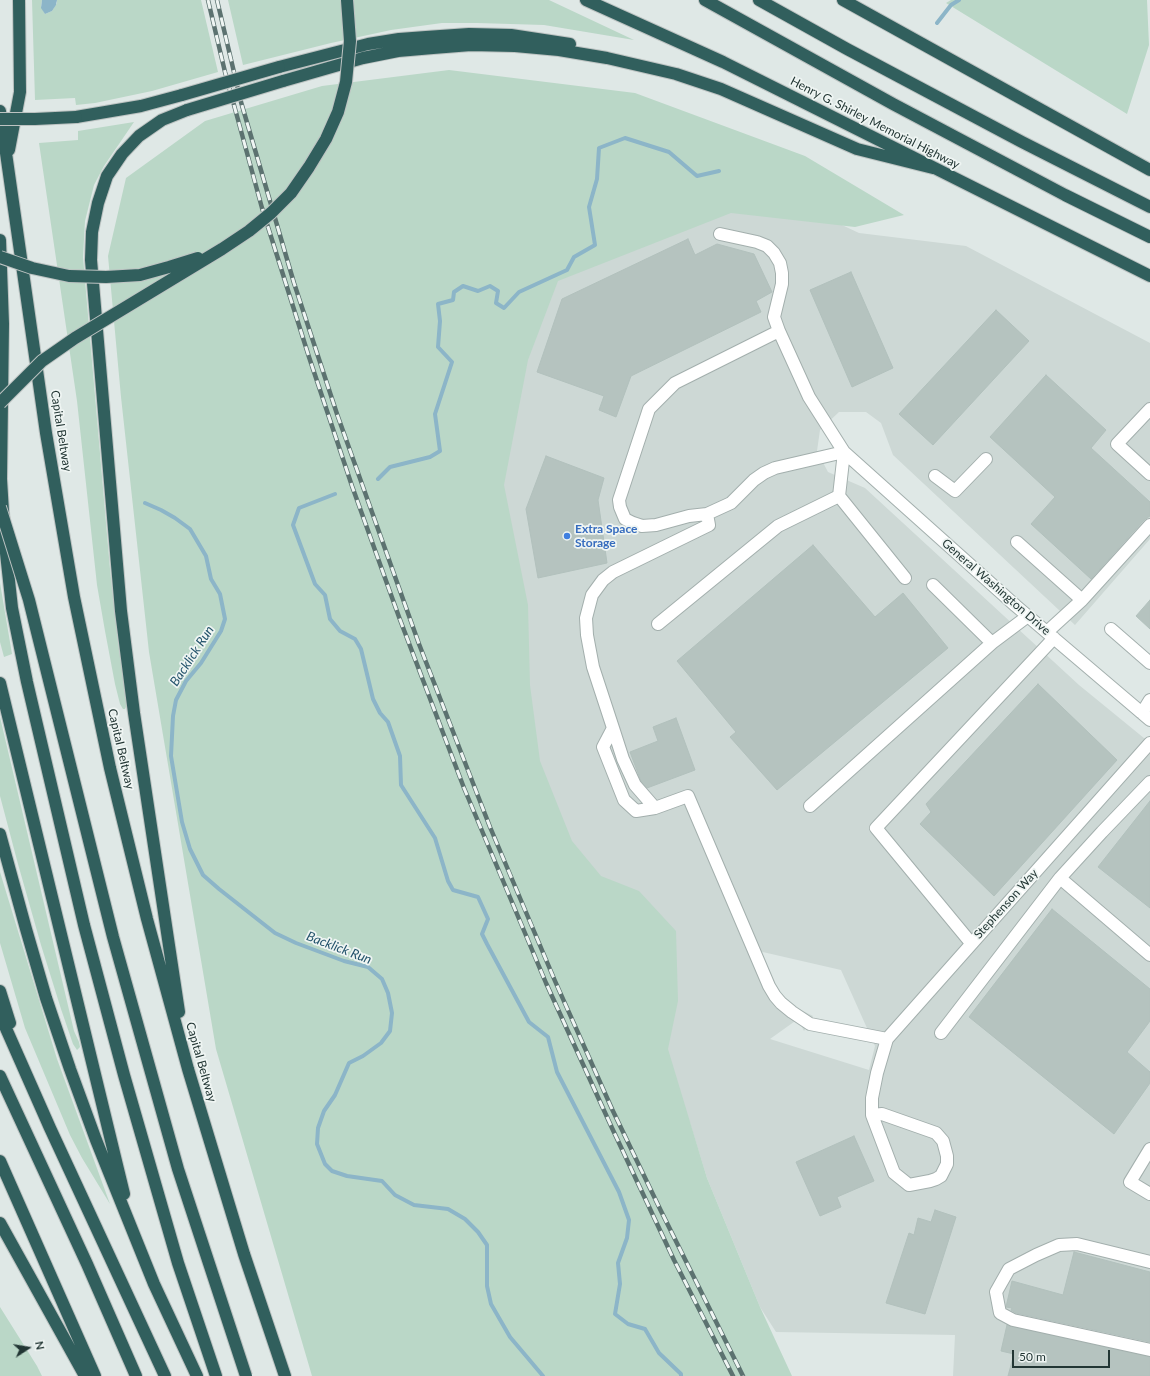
<!DOCTYPE html>
<style>
body{margin:0}
#map{position:relative;width:1150px;height:1376px;overflow:hidden;background:#dfe8e6;font-family:Lato,sans-serif}
canvas{display:block}
.north{position:absolute;left:8px;top:1328px;width:40px;height:40px;-webkit-text-stroke:3px #eff5f3;paint-order:stroke;rotate:78deg;font-size:11px;font-weight:700;line-height:16px;text-align:center;color:#223634}
.north::after{content:'';display:block;margin:auto;width:14px;height:18px;background:#223634;clip-path:polygon(50% 0,100% 100%,50% 72%,0 100%)}
.scale{position:absolute;left:1012px;top:1350px;width:98px;height:18px;box-sizing:border-box;border:2px solid #223634;border-top:0;padding-left:5px;font-size:12px;line-height:14px;white-space:nowrap;color:#223634;-webkit-text-stroke:3px #eff5f3;paint-order:stroke}
</style>
<div id="map">
<canvas width="1150" height="1376"></canvas>
<div class="north">N</div>
<div class="scale">50 m</div>
</div>
<script>
const g = document.querySelector('canvas').getContext('2d');
g.lineJoin = 'round';
function fill(path, color) { g.fillStyle = color; g.fill(path, 'evenodd'); }
const toPath = rows => new Path2D(rows.map(r => 'M' + r).join(''));
function stroke(path, color, width, dash) { g.strokeStyle = color; g.lineWidth = width; g.lineCap = dash ? 'butt' : 'round'; g.setLineDash(dash || []); g.stroke(path); }
function write(font, color, halo, rows, align = 'center') {
  g.font = font + ' Lato,sans-serif'; g.lineWidth = 3.5; g.setLineDash([]); g.textBaseline = 'middle'; g.strokeStyle = halo; g.fillStyle = color; for (const [text, x, y, turn = 0] of rows) {
    g.save(); g.translate(x, y); g.rotate((+turn || 0) * Math.PI / 180); g.textAlign = isNaN(turn) ? turn : align; if (halo) g.strokeText(text, 0, 0); g.fillText(text, 0, 0); g.restore();
  }
}
fill(toPath([
 [375,101,812,211,859,233,966,246,1150,343,1150,539,1075,625,893,455,881,423,866,412,839,412,820,430,817,451,828,472,865,488,1079,685,1150,743,1150,1376,953,1376,955,1335,776,1332,760,1307,707,1178,690,1123,526,796],
 [754,950,841,970,875,1046,869,1070,770,1039,798,1019,804,1031,813,1016,793,1006,775,991]
]), '#cdd8d5');
fill(toPath([
 [32,0,42,0,41,6,45,14,52,11,57,3,57,0,201,0,218,72,152,91,95,103,76,105,75,98,35,100],
 [228,0,549,0,634,40,544,25,477,23,442,23,391,30,331,43,243,65],
 [951,0,1147,0,1149,45,1127,114,946,3],
 [449,70,635,93,805,156,904,215,855,227,731,213,558,281,528,360,504,485,528,605,530,685,540,761,572,841,601,876,639,891,676,931,678,1001,668,1049,707,1178,760,1307,792,1376,312,1376,216,1049,149,652,121,397,108,256,126,178,205,121,322,86],
 [134,122,104,166,94,185,85,221,83,257,110,569,118,642,127,705,125,709,123,709,120,704,115,684,105,631,97,585,77,401,39,143,78,140,78,131],
 [0,583,12,654,4,657,0,642],
 [0,717,74,1031,79,1042,80,1047,77,1050,73,1044,61,1009,41,945,18,864,0,796],
 [0,872,57,1059,110,1204,82,1158,70,1135,25,1028,0,943],
 [0,1307,37,1366,42,1376,0,1376]
]), '#bad7c7');
fill(toPath([
 [42,0,57,0,56,5,52,11,45,14,41,8]
]), '#8cb5c8');
stroke(toPath([
 [937,23,951,5,959,0],
 [378,479,390,467,430,457,440,451,435,414,452,362,438,347,440,321,438,304,453,300,454,292,463,286,478,291,490,286,498,291,496,303,504,308,519,292,567,270,574,257,595,245,589,207,597,179,599,148,625,138,669,152,697,176,719,171],
 [335,494,299,508,293,525,315,584,325,595,330,619,340,631,355,639,361,649,373,699,380,713,388,722,400,756,401,785,435,838,448,881,453,890,478,897,488,919,482,934,487,944,529,1022,548,1037,557,1072,619,1192,629,1220,627,1238,618,1263,620,1284,615,1314,628,1324,645,1329,659,1353,681,1374,681,1376],
 [145,503,161,510,175,518,190,529,206,556,211,579,220,594,225,619,221,631,201,663,186,681,176,700,173,716,171,756,182,822,190,849,203,875,219,889,275,933,296,943,344,961,368,967,382,979,388,993,392,1013,390,1031,381,1043,363,1056,349,1063,335,1095,324,1111,318,1128,317,1144,325,1164,332,1171,347,1176,382,1181,395,1195,414,1205,448,1209,465,1219,478,1232,487,1245,487,1286,491,1304,510,1337,543,1376]
]), '#8cb5c8', 4);
const building = toPath([
 [688,239,695,255,717,244,754,254,772,292,756,301,761,312,631,376,616,417,599,410,604,396,537,372,562,299,688,239],
 [851,272,893,368,852,387,810,290,851,272],
 [996,310,1029,341,933,445,899,414,996,310],
 [1046,375,1106,430,1091,448,1150,502,1150,516,1144,520,1091,579,1031,524,1055,497,990,437,1046,375],
 [546,456,604,478,598,500,607,563,538,578,526,509,546,456],
 [813,545,875,617,903,593,948,648,777,790,730,737,736,732,677,661,813,545],
 [1150,600,1150,629,1136,616,1150,600],
 [1038,684,1117,760,994,896,920,824,931,812,926,804,1038,684],
 [676,718,695,770,647,788,641,781,630,752,658,741,653,727,676,718],
 [1150,801,1150,908,1098,867,1150,801],
 [1052,909,1150,989,1150,1021,1127,1052,1150,1072,1150,1083,1114,1134,969,1017,1052,909],
 [854,1136,874,1181,837,1197,841,1207,820,1216,796,1162,854,1136],
 [935,1210,956,1217,925,1314,886,1303,909,1233,914,1235,918,1218,931,1222,935,1210],
 [1074,1252,1150,1272,1150,1342,1016,1313,1011,1310,1012,1308,1006,1307,1012,1281,1063,1295,1074,1252],
 [1007,1325,1150,1357,1150,1376,1008,1376,1014,1354,1001,1351,1007,1325]
]);
fill(building, '#b5c3bf');
stroke(building, '#b2c1bd', 1);
const minor = toPath([
 [720,234,757,242,767,246,774,253,780,263,782,273,782,284,774,317,779,331],
 [1150,409,1117,444,1150,474],
 [844,452,775,468,764,473,754,480,731,503,707,514,689,516,656,525,642,526,633,523,625,519,620,507,619,500,649,409,675,383,779,331,809,397,844,452,1016,606,1150,720],
 [844,452,839,496,905,578],
 [935,476,955,491,986,459],
 [707,514,709,525,613,572,603,580,592,595,586,618,587,635,593,667,613,728,603,747,624,800,636,811,655,808,688,796,769,986,775,996,781,1003,792,1012,810,1024,887,1039],
 [1017,542,1082,600,1047,632],
 [933,585,992,643],
 [1082,600,1150,525],
 [658,624,778,526,839,496],
 [1111,629,1150,663],
 [1142,713,1150,700],
 [613,728,623,759,635,785,655,808],
 [810,806,992,643,1028,616],
 [1060,878,1150,955],
 [971,943,876,828,1054,638],
 [941,1033,1060,878,1102,832,1150,782],
 [872,1115,882,1114,936,1133,943,1141,947,1156,947,1164,941,1176,936,1179,930,1181,909,1185,894,1173,872,1115,872,1098,877,1073,887,1039,1150,743],
 [1150,1149,1130,1182,1150,1194],
 [1150,1262,1077,1244,1059,1245,1036,1255,1009,1269,996,1292,1000,1313,1013,1320,1150,1350]
]);
const highway = toPath([
 [586,0,723,62,1150,276],
 [705,0,893,104,1065,195,1150,237],
 [759,0,847,49,1022,142,1150,207],
 [843,0,1150,170],
 [279,67,368,44,399,39,426,37,469,34,511,35,570,44],
 [283,81,363,58,398,51,433,48,471,45,515,46,559,50,607,58,676,74,721,89,857,149,933,168],
 [0,111,46,433,74,597,110,768,147,919,188,1069,244,1254,285,1376],
 [76,117,141,106,182,95],
 [9,150,20,92,19,0],
 [0,240,3,324,1,479,5,544,12,608,27,682,84,925,124,1075,178,1263,216,1376],
 [0,683,124,1194],
 [0,834,26,929,46,998,70,1069,96,1140,154,1284,197,1376],
 [0,991,10,1023],
 [179,1012,134,713,121,611,91,260,92,232,98,203,107,176,122,154,139,136,162,120,187,110],
 [0,1015,50,1128,165,1376],
 [0,1076,87,1264,136,1376],
 [0,1161,95,1376],
 [0,1223,85,1376]
]);
stroke(minor, '#a3afad', 14);
stroke(highway, '#bdc3c2', 14);
stroke(minor, '#fff', 12);
stroke(highway, '#315f5d', 12);
const rail = toPath([
 [208,0,225,72,262,208,309,357,352,486,399,617,464,788,546,983,612,1128,674,1260,733,1376],
 [217,0,241,102,294,283,337,414,419,644,490,827,555,981,612,1109,660,1209,743,1376]
]);
stroke(rail, '#5c7270', 4.5);
stroke(rail, '#eff5f3', 3, [9]);
const highwayBridge = toPath([
 [182,95,279,67],
 [187,110,283,81],
 [0,119,35,119,76,117],
 [0,257,32,268,69,276,106,277,140,275,169,267,198,258],
 [0,403,42,361,75,338,222,249,249,231,271,213,291,193,309,167,326,139,338,112,346,82,350,41,347,0],
 [0,507,29,600,113,937,178,1169,246,1376]
]);
stroke(highwayBridge, '#bdc3c2', 14, []);
stroke(highwayBridge, '#315f5d', 12);
for (const [x, y, r, color] of [
 [567,536,4,"#3f7fe0"]
]) { const dot = new Path2D(); dot.arc(x, y, r, 0, 2 * Math.PI); g.fillStyle = color; g.fill(dot); stroke(dot, '#eff5f3', 1.5); }
write('12px', '#223634', '#eff5f3', [
 ["Henry G. Shirley Memorial Highway",875,123,27],
 ["Capital Beltway",61,431,81],
 ["General Washington Drive",996,587,41],
 ["Capital Beltway",121,749,77],
 ["Stephenson Way",1006,904,-48],
 ["Capital Beltway",201,1062,74]
]);
write('bold 12px', '#366cbe', '#eff5f3', [
 ["Extra Space",575,529],
 ["Storage",575,543]
], 'left');
write('italic 13px', '#23536b', '#eff5f3', [
 ["Backlick Run",192,656,-57],
 ["Backlick Run",339,948,21]
]);
</script>
